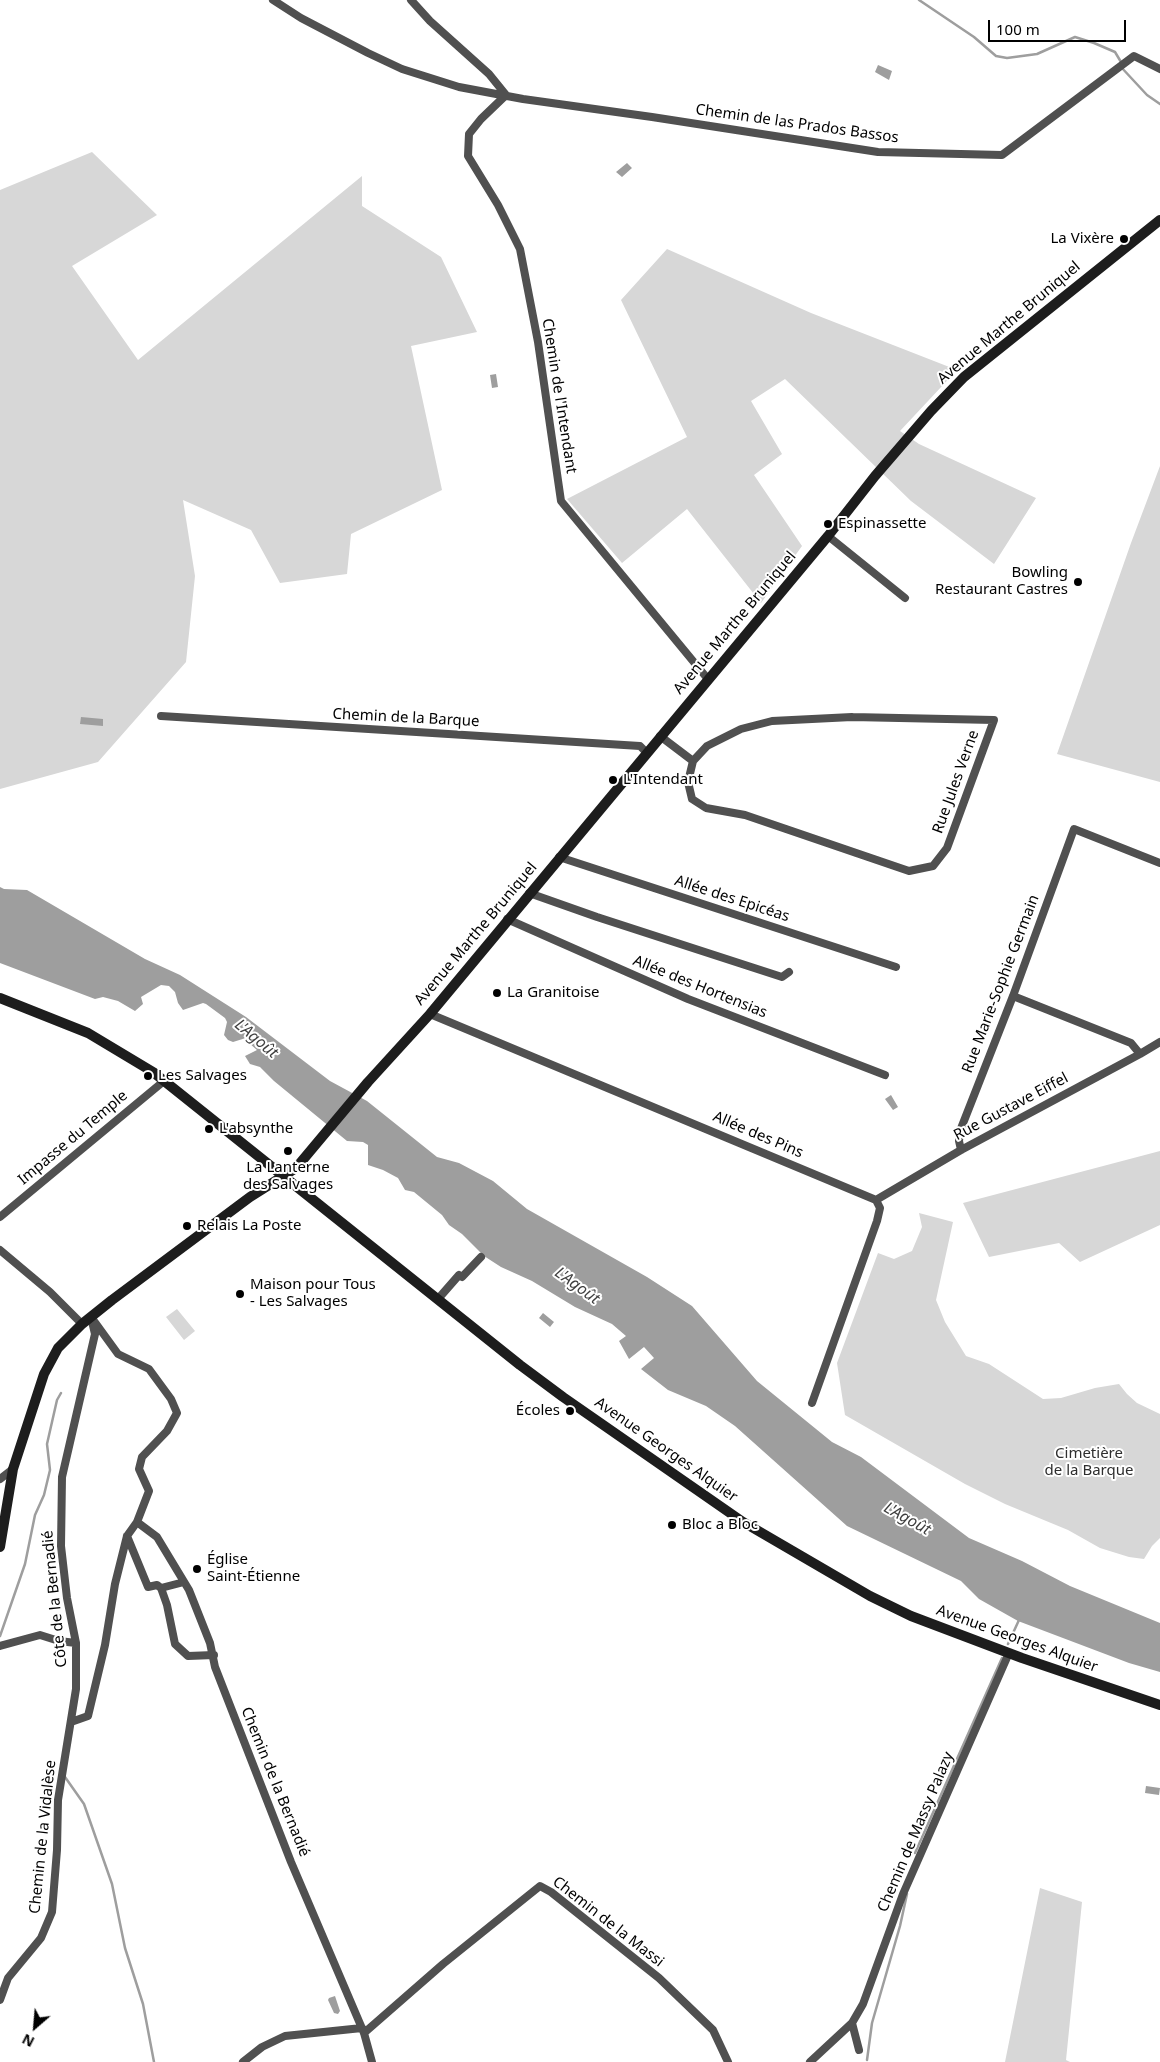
<!DOCTYPE html>
<meta charset="utf-8">
<style>
body{margin:0}
#map{position:relative;width:1160px;height:2062px;overflow:hidden;background:#fff;font-family:"Noto Sans",sans-serif}
canvas{display:block}
.north{position:absolute;left:10px;top:2002px;width:50px;height:50px;-webkit-text-stroke:4px #fff;paint-order:stroke;rotate:207deg;font-size:14px;font-weight:700;line-height:20px;text-align:center;color:#000}
.north::after{content:'';display:block;margin:auto;width:18px;height:22px;background:#000;clip-path:polygon(50% 0,100% 100%,50% 72%,0 100%)}
.scale{position:absolute;left:988px;top:20px;width:138px;height:22px;box-sizing:border-box;border:2px solid #000;border-top:0;padding-left:6px;font-size:15px;line-height:18px;white-space:nowrap;color:#000;-webkit-text-stroke:4px #fff;paint-order:stroke}
</style>
<div id="map">
<canvas width="1160" height="2062"></canvas>
<div class="north">N</div>
<div class="scale">100 m</div>
</div>
<script>
const g = document.querySelector('canvas').getContext('2d');
g.lineJoin = 'round';
function fill(path, color) { g.fillStyle = color; g.fill(path, 'evenodd'); }
const toPath = rows => new Path2D(rows.map(r => 'M' + r).join(''));
function stroke(path, color, width, dash) { g.strokeStyle = color; g.lineWidth = width; g.lineCap = dash ? 'butt' : 'round'; g.setLineDash(dash || []); g.stroke(path); }
function write(font, color, halo, rows, align = 'center') {
  g.font = font + ' "Noto Sans",sans-serif'; g.lineWidth = 4; g.setLineDash([]); g.textBaseline = 'middle'; g.strokeStyle = halo; g.fillStyle = color; for (const [text, x, y, turn = 0] of rows) {
    g.save(); g.translate(x, y); g.rotate((+turn || 0) * Math.PI / 180); g.textAlign = isNaN(turn) ? turn : align; if (halo) g.strokeText(text, 0, 0); g.fillText(text, 0, 0); g.restore();
  }
}
fill(toPath([
 [92,152,157,215,72,266,138,360,362,176,362,206,441,257,477,332,411,346,442,490,351,534,347,574,280,583,251,530,183,500,195,576,186,662,98,762,0,789,0,190],
 [667,249,811,313,957,370,900,431,919,444,1036,498,994,564,911,501,785,379,751,401,782,454,754,475,802,546,761,603,687,509,622,563,567,499,687,437,621,300],
 [1160,466,1160,782,1057,754,1131,543],
 [1160,1151,1160,1225,1080,1262,1059,1243,989,1257,963,1203],
 [919,1213,953,1222,936,1300,945,1322,966,1356,989,1364,1043,1399,1061,1398,1095,1388,1119,1384,1127,1394,1137,1403,1160,1414,1160,1538,1152,1546,1144,1559,1129,1557,1100,1548,1068,1530,1005,1504,965,1484,845,1415,837,1363,878,1253,894,1259,912,1251,922,1227],
 [177,1309,195,1331,184,1340,166,1317],
 [1040,1888,1082,1902,1066,2060,1070,2062,1005,2062]
]), '#d7d7d7');
fill(toPath([
 [878,65,892,71,889,80,875,72],
 [627,163,632,168,622,177,616,172],
 [496,374,498,387,492,388,490,375],
 [81,717,103,719,103,726,80,724],
 [0,887,4,889,27,890,145,959,180,975,246,1017,330,1081,367,1101,437,1157,459,1163,493,1181,527,1209,647,1277,692,1306,757,1381,832,1442,861,1457,969,1538,1022,1561,1070,1586,1160,1623,1160,1672,1129,1663,1018,1621,979,1599,961,1581,847,1526,735,1426,706,1406,668,1390,641,1369,654,1358,644,1347,629,1359,619,1341,626,1336,612,1324,575,1307,532,1281,501,1267,484,1256,462,1234,449,1225,442,1215,414,1192,405,1190,398,1178,383,1170,368,1165,368,1145,363,1142,347,1141,274,1081,260,1067,250,1064,245,1056,257,1050,249,1043,249,1037,233,1042,228,1040,224,1035,227,1022,225,1018,206,1004,203,1003,183,1010,178,1003,175,992,169,986,161,985,141,997,143,1004,135,1011,118,1001,103,997,95,999,0,963],
 [891,1095,898,1107,893,1110,885,1099],
 [543,1313,554,1322,550,1327,539,1318],
 [1146,1786,1160,1788,1159,1795,1145,1793],
 [335,1996,340,2011,338,2014,334,2013,328,2000,329,1998]
]), '#9e9e9e');
stroke(toPath([
 [919,0,974,37,996,56,1007,58,1037,54,1075,37,1094,43,1115,52,1121,62,1121,67,1147,95,1160,104],
 [0,1636,25,1564,35,1515,44,1495,50,1470,47,1444,57,1400,61,1393],
 [1008,1644,1019,1620],
 [65,1777,84,1804,112,1884,125,1948,143,2004,154,2062],
 [915,1853,1002,1658],
 [867,2060,872,2023,900,1926,907,1894]
]), '#9e9e9e', 2.5);
stroke(toPath([
 [273,0,301,18,368,53,402,69,459,87,523,99,652,117,878,152,1002,155,1134,56,1160,69],
 [411,0,430,21,489,74,506,95],
 [506,95,481,119,469,134,468,156,498,205,520,249,538,342,561,501,707,678],
 [828,536,905,598],
 [161,716,640,746,646,752],
 [852,717,994,720,947,848,933,866,909,871,745,815,706,808,692,799,688,782,693,761,707,746,741,729,772,721,852,717],
 [660,736,693,761],
 [559,857,896,967],
 [529,893,597,917,782,977,789,972],
 [507,919,688,999,885,1075],
 [1013,996,1131,1043,1140,1054],
 [430,1014,876,1200,880,1208,877,1221,812,1403],
 [961,1150,959,1141,960,1131,1013,996,1074,829,1160,863],
 [876,1200,961,1150,1140,1054,1160,1042],
 [0,1217,164,1081],
 [0,1250,50,1292,82,1324],
 [438,1299,459,1275,462,1277,481,1257],
 [0,1479,13,1469],
 [137,1522,157,1537,189,1590,210,1643,215,1667,291,1862,364,2033,372,2062],
 [127,1536,148,1587,157,1585,161,1588,167,1605,175,1644,188,1656,214,1655],
 [161,1588,184,1582],
 [0,1646,40,1635,59,1641,76,1643],
 [71,1722,88,1716,105,1645,115,1584,127,1536,137,1522,149,1491,139,1469,142,1457,167,1431,177,1413,171,1399,149,1369,118,1354,94,1321],
 [0,2000,8,1978,41,1938,52,1912,57,1850,58,1800,76,1689,76,1643,67,1598,61,1546,62,1477,95,1334,91,1317],
 [852,2023,859,2050],
 [364,2033,443,1964,540,1886,551,1892,659,1978,713,2030,728,2062],
 [243,2062,262,2047,285,2036,362,2028],
 [810,2062,852,2023,863,2004,903,1894,1009,1653]
]), '#505050', 8);
stroke(toPath([
 [0,998,88,1033,153,1072,520,1365,563,1397,743,1522,870,1596,911,1616,1022,1658,1160,1705],
 [0,1547,13,1469,44,1374,58,1348,82,1324,112,1300,250,1197,296,1168,368,1082,430,1014,828,536,875,476,931,411,964,377,1160,220]
]), '#1d1d1d', 10);
for (const [x, y, r, color] of [
 [1124,239,5,"#000"],
 [828,524,5,"#000"],
 [1078,582,5,"#000"],
 [613,780,5,"#000"],
 [497,993,5,"#000"],
 [148,1076,5,"#000"],
 [209,1129,5,"#000"],
 [288,1151,5,"#000"],
 [187,1226,5,"#000"],
 [240,1294,5,"#000"],
 [570,1411,5,"#000"],
 [672,1525,5,"#000"],
 [197,1569,5,"#000"]
]) { const dot = new Path2D(); dot.arc(x, y, r, 0, 2 * Math.PI); g.fillStyle = color; g.fill(dot); stroke(dot, '#fff', 2); }
write('15px', '#000', '#fff', [
 ["Chemin de las Prados Bassos",797,124,8],
 ["Avenue Marthe Bruniquel",1009,323,-40],
 ["Chemin de l'Intendant",559,396,81],
 ["Avenue Marthe Bruniquel",735,623,-50],
 ["Chemin de la Barque",406,718,3],
 ["Rue Jules Verne",956,782,-70],
 ["Allée des Epicéas",732,899,18],
 ["Avenue Marthe Bruniquel",476,934,-50],
 ["Rue Marie-Sophie Germain",1001,984,-69],
 ["Allée des Hortensias",700,987,22],
 ["Rue Gustave Eiffel",1011,1107,-28],
 ["Allée des Pins",758,1135,23],
 ["Impasse du Temple",73,1138,-40],
 ["Avenue Georges Alquier",666,1450,35],
 ["Côte de la Bernadié",55,1599,-96],
 ["Avenue Georges Alquier",1017,1639,20],
 ["Chemin de la Bernadié",275,1782,68],
 ["Chemin de Massy Palazy",916,1832,-67],
 ["Chemin de la Vidalèse",43,1837,-84],
 ["Chemin de la Massi",608,1922,38]
]);
write('15px', '#000', '#fff', [
 ["La Vixère",1114,239,"right"],
 ["Espinassette",838,524],
 ["Bowling",1068,573,"right"],
 ["Restaurant Castres",1068,590,"right"],
 ["L'Intendant",623,780],
 ["La Granitoise",507,993],
 ["Les Salvages",158,1076],
 ["L'absynthe",219,1129],
 ["La Lanterne",288,1168,"center"],
 ["des Salvages",288,1185,"center"],
 ["Relais La Poste",197,1226],
 ["Maison pour Tous",250,1285],
 ["- Les Salvages",250,1302],
 ["Écoles",560,1411,"right"],
 ["Bloc a Bloc",682,1525],
 ["Église",207,1560],
 ["Saint-Étienne",207,1577]
], 'left');
write('15px', '#2e2e2e', '#fff', [
 ["Cimetière",1089,1454],
 ["de la Barque",1089,1471]
]);
write('italic 16px', '#3f3f3f', '#fff', [
 ["L'Agoût",256,1039,40],
 ["L'Agoût",577,1286,36],
 ["L'Agoût",907,1519,29]
]);
</script>
